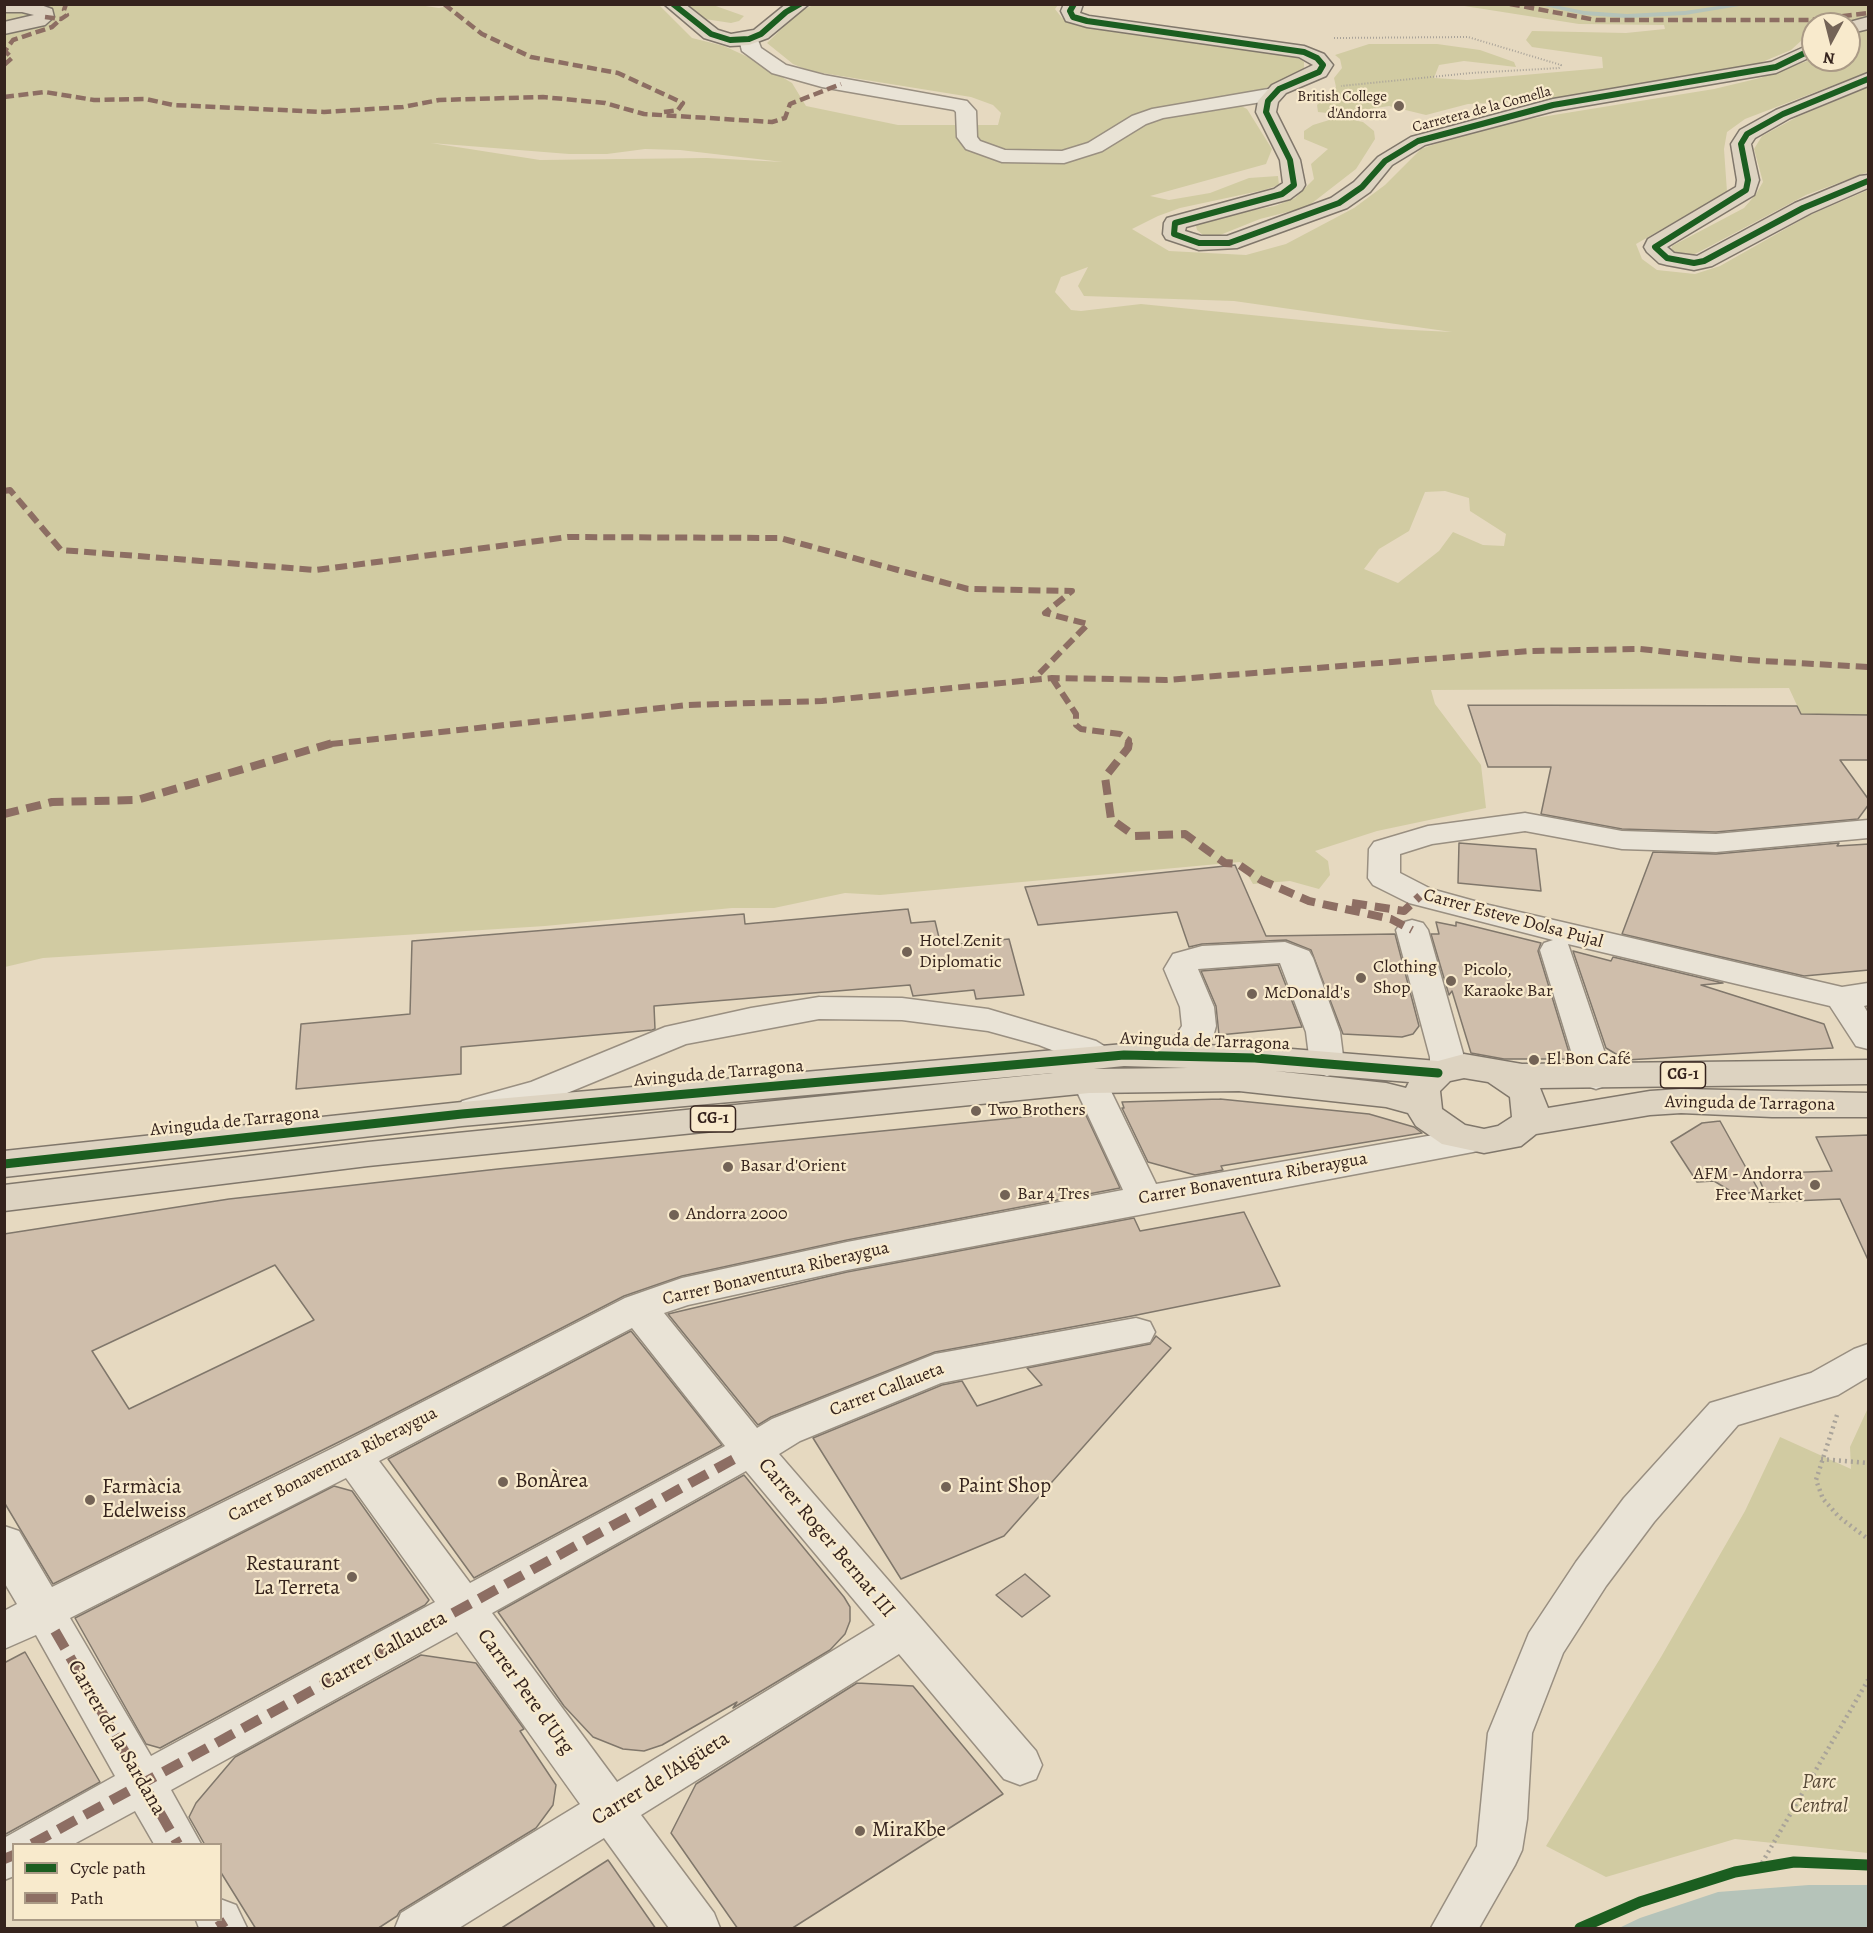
<!DOCTYPE html>
<meta charset="utf-8">
<style>
body{margin:0}
#map{position:relative;width:1873px;height:1933px;overflow:hidden;background:#e6d9c0;font-family:Alegreya,serif}
canvas{display:block}
.frame{position:absolute;inset:0;border:6px solid #35231d;pointer-events:none}
.legend{position:absolute;left:12px;top:1843px;width:210px;height:78px;box-sizing:border-box;background:#f8eacc;border:2px solid #aa9a86;margin:0;padding:8px 10px;list-style:none;font-size:18px;color:#35231d}
.legend li{display:flex;align-items:center;gap:12px;height:30px}
.legend b{width:30px;border:2px solid #aa9a86}
.north{position:absolute;left:1801px;top:12px;width:60px;height:60px;box-sizing:border-box;background:#f8eacc;border:2px solid #aa9a86;border-radius:50%;rotate:187deg;font-size:16px;font-weight:700;line-height:24px;text-align:center;color:#35231d}
.north::after{content:'';display:block;margin:auto;width:21px;height:27px;background:#736356;clip-path:polygon(50% 0,100% 100%,50% 72%,0 100%)}
</style>
<div id="map">
<canvas width="1873" height="1933"></canvas>
<div class="frame"></div>
<ul class="legend">
<li><b style="height:8px;background:#1b5e20"></b>Cycle path</li>
<li><b style="height:8px;background:#8d6e63"></b>Path</li>
</ul>
<div class="north">N</div>
</div>
<script>
const g = document.querySelector('canvas').getContext('2d');
g.lineJoin = 'round';
function fill(path, color) { g.fillStyle = color; g.fill(path, 'evenodd'); }
const toPath = rows => new Path2D(rows.map(r => 'M' + r).join(''));
function stroke(path, color, width, dash) { g.strokeStyle = color; g.lineWidth = width; g.lineCap = dash ? 'butt' : 'round'; g.setLineDash(dash || []); g.stroke(path); }
function write(font, color, halo, rows, align = 'center') {
  g.font = font + ' Alegreya,serif'; g.lineWidth = 4.5; g.setLineDash([]); g.textBaseline = 'middle'; g.strokeStyle = halo; g.fillStyle = color; for (const [text, x, y, turn = 0] of rows) {
    g.save(); g.translate(x, y); g.rotate((+turn || 0) * Math.PI / 180); g.textAlign = isNaN(turn) ? turn : align; if (halo) g.strokeText(text, 0, 0); g.fillText(text, 0, 0); g.restore();
  }
}
fill(toPath([
 [412,4,439,8,459,4,659,5,692,38,724,46,748,57,792,83,806,106,898,125,998,125,1001,113,993,105,971,97,810,71,793,64,767,43,799,12,813,5,1058,5,1055,9,1062,18,1082,24,1299,56,1304,62,1304,69,1235,103,1247,109,1272,149,1266,164,1150,196,1169,200,1210,193,1249,178,1278,176,1279,185,1264,190,1180,208,1158,216,1132,229,1169,251,1246,255,1286,244,1354,208,1385,185,1421,149,1486,126,1714,89,1760,78,1813,59,1849,60,1849,38,1868,28,1868,72,1745,119,1727,132,1724,149,1727,192,1636,244,1642,259,1657,270,1695,274,1720,266,1810,215,1868,190,1868,715,1801,714,1789,688,1431,690,1435,704,1481,765,1486,808,1377,831,1315,851,1328,861,1330,875,1319,889,1290,881,1253,884,1240,862,880,895,845,893,774,908,732,908,545,926,43,958,5,967,4,5],
 [431,143,569,154,607,154,645,149,680,150,783,162,707,158,540,160],
 [1088,267,1078,286,1084,296,1234,301,1452,332,1391,329,1141,304,1081,311,1071,310,1055,292,1061,277],
 [1445,491,1469,498,1470,511,1506,534,1504,546,1483,545,1453,532,1439,551,1398,583,1364,569,1379,549,1409,531,1425,492],
 [688,5,713,5,744,16,739,21,731,23,705,19],
 [1458,5,1868,5,1868,17,1837,24,1813,24,1813,36,1802,40,1791,50,1755,65,1611,92,1534,101,1468,104,1426,115,1389,106,1337,114,1318,112,1317,105,1336,87,1334,78,1342,68,1340,59,1335,55,1369,44,1437,44,1480,50,1514,62,1516,67,1464,61,1439,65,1434,78,1467,80,1603,68,1602,57,1532,47,1526,40,1532,31,1626,33,1665,29,1664,25,1579,24],
 [1868,87,1868,172,1806,195,1699,252,1690,256,1671,251,1672,246,1744,208,1756,194,1763,182,1754,149,1762,136,1797,117],
 [1339,117,1363,122,1374,131,1375,139,1356,169,1307,207,1260,219,1220,235,1203,235,1197,230,1196,226,1202,220,1275,206,1295,198,1314,179,1311,164,1328,149,1304,139,1304,131,1313,125],
 [1868,1408,1868,1853,1735,1839,1606,1877,1546,1846,1661,1657,1745,1511,1780,1437,1851,1469,1850,1447]
]), '#d1cba2');
fill(toPath([
 [1809,1885,1868,1885,1868,1928,1619,1928,1640,1918,1718,1892]
]), '#b5c3b9');
fill(toPath([
 [1536,4,1550,4,1584,11,1627,14,1685,11,1732,4,1751,4,1685,15,1627,18,1584,15,1536,4]
]), '#b5c3b9');
const building = toPath([
 [1468,705,1797,706,1801,714,1869,715,1869,760,1840,760,1869,800,1869,804,1858,819,1716,832,1622,829,1541,814,1551,767,1488,767,1468,705],
 [1459,843,1536,849,1541,891,1458,883,1459,843],
 [1839,843,1837,846,1869,844,1869,970,1804,976,1622,934,1653,852,1716,854,1839,843],
 [1235,865,1266,936,1395,934,1419,1026,1413,1034,1402,1037,1343,1034,1311,950,1286,940,1202,944,1189,947,1177,912,1038,925,1025,887,1235,865],
 [908,909,911,923,935,921,941,946,1009,939,1024,995,976,999,974,990,913,996,910,985,654,1006,655,1029,652,1030,461,1047,461,1074,296,1089,301,1024,410,1014,412,941,744,914,745,924,908,909],
 [1436,922,1456,926,1456,922,1541,943,1538,951,1571,1059,1504,1059,1471,1053,1452,991,1449,995,1431,934,1439,934,1436,922],
 [1573,951,1611,961,1613,957,1723,983,1701,985,1824,1024,1833,1048,1626,1060,1606,1048,1573,951],
 [1278,965,1302,1027,1219,1035,1216,1006,1201,971,1278,965],
 [1220,1099,1369,1114,1414,1127,1422,1133,1221,1166,1223,1170,1195,1175,1148,1162,1122,1108,1124,1108,1122,1102,1220,1099],
 [1084,1111,1120,1188,847,1240,682,1276,624,1296,367,1428,53,1584,4,1502,4,1234,229,1199,498,1169,1084,1111],
 [275,1265,314,1320,129,1409,92,1351,275,1265],
 [1720,1121,1759,1191,1737,1195,1714,1181,1697,1182,1671,1142,1702,1123,1720,1121],
 [1869,1135,1869,1262,1840,1199,1769,1202,1757,1174,1832,1171,1816,1137,1869,1135],
 [1244,1212,1280,1286,1132,1316,935,1352,771,1417,758,1425,668,1314,847,1272,1134,1218,1140,1231,1244,1212],
 [631,1331,722,1445,474,1578,388,1459,631,1331],
 [1156,1336,1171,1348,1004,1536,901,1579,813,1438,942,1385,962,1381,977,1406,1042,1385,1027,1368,1150,1344,1156,1336],
 [744,1475,844,1597,850,1607,850,1621,845,1634,830,1650,733,1708,737,1702,662,1745,644,1751,623,1749,593,1737,564,1706,498,1612,744,1475],
 [334,1486,352,1491,429,1600,425,1605,160,1748,146,1744,75,1618,334,1486],
 [1025,1574,1050,1596,1022,1617,996,1595,1025,1574],
 [25,1652,100,1782,4,1835,4,1663,25,1652],
 [421,1655,476,1663,524,1729,520,1731,556,1785,553,1805,536,1828,400,1911,397,1916,377,1929,256,1929,220,1871,220,1845,205,1845,189,1817,196,1803,235,1757,421,1655],
 [857,1683,913,1686,1003,1794,791,1929,738,1929,671,1833,696,1784,857,1683],
 [608,1860,656,1929,500,1929,608,1860]
]);
fill(building, '#cfbeab');
stroke(building, '#80776b', 1.5);
const minor = toPath([
 [749,33,756,35,761,48,786,65,824,75,967,101,976,111,977,137,980,141,1005,150,1062,151,1088,143,1132,116,1152,109,1274,88,1281,90,1284,94,1281,98,1274,100,1163,118,1146,124,1102,151,1064,163,1002,162,966,149,957,137,956,112,954,110,822,87,772,73,742,51,739,39,749,33],
 [1525,813,1622,831,1716,834,1868,820,1868,838,1716,852,1622,849,1525,831,1432,844,1400,854,1400,873,1431,889,1489,905,1842,987,1868,983,1868,1005,1864,1006,1868,1013,1868,1049,1856,1046,1830,1006,1568,944,1613,1077,1608,1085,1596,1089,1584,1085,1579,1077,1540,950,1544,943,1553,940,1409,903,1373,885,1368,878,1369,849,1374,842,1428,826,1525,813],
 [1412,920,1423,923,1428,930,1464,1057,1464,1069,1459,1077,1447,1081,1435,1077,1430,1069,1430,1057,1396,930,1401,923,1412,920],
 [1285,942,1309,951,1313,958,1340,1032,1344,1064,1339,1072,1327,1076,1315,1072,1310,1064,1306,1032,1280,963,1198,969,1214,1007,1216,1026,1213,1037,1198,1054,1161,1066,1149,1063,1144,1055,1149,1047,1174,1038,1182,1026,1180,1007,1164,969,1173,954,1202,946,1285,942],
 [819,997,902,998,988,1009,1096,1041,1109,1049,1114,1057,1109,1065,1097,1068,1039,1045,988,1031,902,1020,819,1019,686,1044,555,1098,474,1122,462,1119,456,1110,462,1101,531,1082,665,1027,751,1008,819,997],
 [1089,1069,1101,1073,1106,1081,1156,1184,1473,1128,1486,1131,1491,1140,1486,1149,1473,1152,847,1270,688,1305,664,1313,757,1428,772,1419,935,1354,1136,1318,1150,1322,1155,1332,1150,1342,941,1383,800,1441,779,1454,1036,1751,1042,1765,1036,1779,1020,1785,1004,1779,899,1654,641,1815,714,1913,720,1928,669,1928,604,1838,459,1928,395,1928,401,1913,580,1804,457,1632,171,1790,201,1844,154,1844,135,1811,74,1844,14,1844,14,1876,4,1880,4,1838,115,1776,36,1635,4,1649,4,1611,17,1604,4,1582,4,1526,19,1531,52,1587,339,1445,625,1298,682,1278,847,1242,1123,1190,1072,1081,1077,1073,1089,1069],
 [632,1328,725,1446,470,1583,379,1461,632,1328],
 [746,1471,875,1625,617,1782,492,1613,746,1471],
 [346,1478,435,1602,151,1756,70,1618,346,1478],
 [1868,1344,1868,1377,1838,1395,1738,1425,1654,1522,1606,1586,1563,1653,1532,1733,1527,1819,1522,1850,1515,1865,1479,1928,1431,1928,1477,1846,1488,1733,1529,1633,1576,1562,1624,1498,1710,1403,1811,1373,1854,1349,1868,1344],
 [220,1899,236,1905,247,1928,199,1928,196,1920,220,1920,220,1899]
]);
const major = toPath([
 [4,4,38,4,52,9,54,17,45,25,4,34,4,22,34,15,22,12,4,12,4,4],
 [664,4,685,4,718,30,731,34,754,30,786,4,809,4,768,38,749,45,730,46,704,38,664,4],
 [1064,4,1083,4,1080,13,1089,16,1304,46,1324,54,1333,65,1326,76,1286,93,1278,102,1276,112,1300,160,1305,185,1302,190,1290,199,1186,227,1185,231,1201,236,1227,236,1331,198,1354,182,1378,157,1411,137,1553,99,1771,62,1813,43,1813,56,1776,73,1554,111,1425,145,1392,165,1370,192,1347,208,1237,248,1199,250,1166,239,1163,234,1164,223,1167,218,1274,189,1283,183,1280,160,1256,112,1258,101,1272,85,1313,65,1299,57,1087,27,1066,21,1061,11,1064,4],
 [1868,17,1868,29,1856,32,1849,34,1849,24,1842,24,1868,17],
 [1868,73,1868,86,1790,118,1755,138,1751,144,1759,180,1754,195,1667,247,1674,253,1697,256,1795,203,1860,176,1868,175,1868,188,1811,213,1712,266,1694,270,1667,265,1659,263,1647,252,1644,247,1648,239,1736,187,1737,180,1731,144,1740,130,1776,110,1868,73]
]);
const highway = toPath([
 [1124,1044,1255,1046,1438,1061,1464,1054,1522,1064,1868,1060,1868,1084,1540,1088,1548,1108,1650,1091,1681,1089,1868,1093,1868,1117,1772,1117,1681,1113,1650,1115,1536,1134,1521,1146,1484,1153,1442,1144,1416,1126,1408,1113,1386,1107,1239,1091,1089,1093,368,1166,4,1211,4,1185,368,1142,1053,1073,462,1126,4,1177,4,1151,462,1102,1124,1044],
 [1124,1066,1188,1068,1094,1069,1124,1066],
 [1275,1071,1409,1082,1406,1088,1386,1083,1275,1071],
 [1464,1078,1488,1082,1510,1097,1512,1117,1498,1126,1484,1129,1465,1125,1442,1109,1440,1091,1450,1081,1464,1078]
]);
stroke(minor, '#998f81', 3);
stroke(major, '#80776b', 3);
stroke(highway, '#80776b', 3);
stroke(toPath([
 [1334,38,1468,37,1561,65,1559,68,1471,73,1341,86]
]), '#a9a399', 2, [1, 2]);
stroke(toPath([
 [1837,1415,1816,1480,1823,1499,1839,1517,1868,1539],
 [1821,1459,1868,1463],
 [1759,1868,1868,1680]
]), '#a9a399', 4.5, [2, 4]);
fill(minor, '#e9e3d6');
fill(major, '#ddd3c1');
fill(highway, '#ddd3c1');
stroke(toPath([
 [444,4,482,34,531,57,618,73,683,103,678,110,664,112],
 [1510,4,1596,20,1810,20,1868,13],
 [45,17,61,19,67,15,64,10,66,4],
 [4,65,12,58,5,51,13,40,52,27,61,19],
 [4,97,45,92,94,100,146,99,173,105,324,112,403,107,439,100,543,97,605,103,644,114,772,122,785,118,790,104,841,84]
]), '#8d6e63', 4.5, [10, 4.5]);
stroke(toPath([
 [4,491,10,490,61,550,316,570,568,537,780,538,968,589,1072,591,1045,613,1088,624,1033,680],
 [1052,678,1076,714,1076,725,1081,729,1120,734,1129,740,1129,744],
 [331,744,688,705,822,701,1052,678,1166,680,1529,651,1640,649,1746,660,1868,667]
]), '#8d6e63', 6, [12, 6]);
stroke(toPath([
 [1129,742,1128,748,1105,777,1111,819,1135,836,1185,834,1225,863,1238,864,1261,880,1309,901,1391,919,1412,930],
 [4,814,52,802,137,800,336,742],
 [1352,903,1404,911,1420,896]
]), '#8d6e63', 8, [15, 8]);
stroke(toPath([
 [55,1631,178,1844],
 [32,1844,736,1458],
 [4,1859,14,1855],
 [219,1920,224,1928]
]), '#8d6e63', 10, [20, 10]);
stroke(toPath([
 [673,4,711,34,730,40,749,39,761,34,786,12,800,4],
 [1074,4,1070,11,1073,17,1087,21,1304,52,1317,58,1323,65,1319,72,1279,89,1268,101,1266,112,1290,160,1294,185,1282,194,1175,223,1174,234,1199,243,1229,243,1339,203,1362,187,1385,161,1418,141,1553,105,1776,67,1813,49],
 [1868,79,1783,114,1747,134,1741,144,1748,180,1746,190,1655,247,1667,258,1694,263,1704,261,1803,208,1868,181]
]), '#1b5e20', 6);
stroke(toPath([
 [4,1164,462,1114,1124,1055,1255,1058,1438,1073]
]), '#1b5e20', 9);
stroke(toPath([
 [1580,1928,1640,1902,1735,1872,1794,1862,1868,1865]
]), '#1b5e20', 11);
for (const [x, y, r, color] of [
 [1399,106,6,"#736356"],
 [907,952,6,"#736356"],
 [1361,978,6,"#736356"],
 [1451,981,6,"#736356"],
 [1252,994,6,"#736356"],
 [1534,1060,6,"#736356"],
 [976,1111,6,"#736356"],
 [728,1167,6,"#736356"],
 [1815,1185,6,"#736356"],
 [1005,1195,6,"#736356"],
 [674,1215,6,"#736356"],
 [503,1482,6,"#736356"],
 [946,1487,6,"#736356"],
 [90,1500,6,"#736356"],
 [352,1577,6,"#736356"],
 [860,1831,6,"#736356"]
]) { const dot = new Path2D(); dot.arc(x, y, r, 0, 2 * Math.PI); g.fillStyle = color; g.fill(dot); stroke(dot, '#f8eacc', 2); }
write('15px', '#35231d', '#f8eacc', [
 ["British College",1387,97],
 ["d'Andorra",1387,114]
], 'right');
write('15px', '#35231d', '#f8eacc', [
 ["Carretera de la Comella",1482,110,-15]
]);
for (const [x, y, w] of [
 [1683,1075,45],
 [713,1119,45]
]) { const box = new Path2D(); box.roundRect(x - w / 2, y - 13, w, 26, 4.5); g.fillStyle = '#f8eacc'; g.fill(box); stroke(box, '#35231d', 1.5); }
write('bold 16px', '#35231d', null, [
 ["CG-1",1683,1075],
 ["CG-1",713,1119]
]);
write('18px', '#35231d', '#f8eacc', [
 ["Carrer Esteve Dolsa Pujal",1513,919,15],
 ["Avinguda de Tarragona",1205,1042,2],
 ["Avinguda de Tarragona",719,1074,-5],
 ["Avinguda de Tarragona",1750,1104,1],
 ["Avinguda de Tarragona",235,1122,-6],
 ["Carrer Bonaventura Riberaygua",1253,1179,-10],
 ["Carrer Bonaventura Riberaygua",776,1274,-13],
 ["Carrer Callaueta",887,1390,-21],
 ["Carrer Bonaventura Riberaygua",333,1465,-27]
]);
write('18px', '#35231d', '#f8eacc', [
 ["Hotel Zenit",919,942],
 ["Diplomatic",919,963],
 ["Clothing",1373,968],
 ["Shop",1373,989],
 ["Picolo,",1463,971],
 ["Karaoke Bar",1463,992],
 ["McDonald's",1264,994],
 ["El Bon Café",1546,1060],
 ["Two Brothers",988,1111],
 ["Basar d'Orient",740,1167],
 ["AFM - Andorra",1803,1175,"right"],
 ["Free Market",1803,1196,"right"],
 ["Bar 4 Tres",1017,1195],
 ["Andorra 2000",686,1215]
], 'left');
write('21px', '#35231d', '#f8eacc', [
 ["BonÀrea",515,1482],
 ["Paint Shop",958,1487],
 ["Farmàcia",102,1488],
 ["Edelweiss",102,1512],
 ["Restaurant",340,1565,"right"],
 ["La Terreta",340,1589,"right"],
 ["MiraKbe",872,1831]
], 'left');
write('21px', '#35231d', '#f8eacc', [
 ["Carrer Roger Bernat III",826,1538,50],
 ["Carrer Callaueta",384,1651,-29],
 ["Carrer Pere d'Urg",525,1692,54],
 ["Carrer de la Sardana",116,1738,60],
 ["Carrer de l'Aigüeta",661,1779,-32]
]);
write('italic 21px', '#584a38', '#f8eacc', [
 ["Parc",1819,1783],
 ["Central",1819,1807]
]);
</script>
